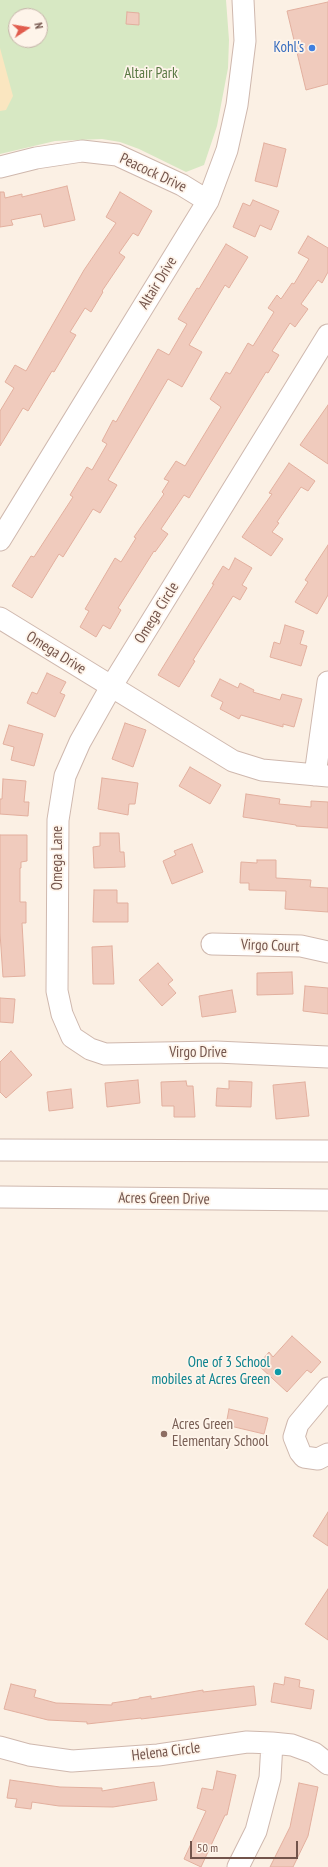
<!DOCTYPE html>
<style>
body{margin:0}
#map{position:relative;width:328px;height:1867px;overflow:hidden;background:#fbf0e4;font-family:"PT Sans Narrow",sans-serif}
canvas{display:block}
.north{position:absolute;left:8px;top:8px;width:40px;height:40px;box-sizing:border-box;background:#fef4ea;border:1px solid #c6b4aa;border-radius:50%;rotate:78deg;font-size:11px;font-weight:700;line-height:16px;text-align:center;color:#73544b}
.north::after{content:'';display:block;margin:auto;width:14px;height:18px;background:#e15c4d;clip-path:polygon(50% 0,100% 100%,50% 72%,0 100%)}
.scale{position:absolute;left:190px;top:1841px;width:108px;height:18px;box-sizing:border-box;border:2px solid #73544b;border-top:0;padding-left:5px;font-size:12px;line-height:14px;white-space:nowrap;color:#73544b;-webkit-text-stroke:3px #fef4ea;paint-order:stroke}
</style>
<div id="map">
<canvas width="328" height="1867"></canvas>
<div class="north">N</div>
<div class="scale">50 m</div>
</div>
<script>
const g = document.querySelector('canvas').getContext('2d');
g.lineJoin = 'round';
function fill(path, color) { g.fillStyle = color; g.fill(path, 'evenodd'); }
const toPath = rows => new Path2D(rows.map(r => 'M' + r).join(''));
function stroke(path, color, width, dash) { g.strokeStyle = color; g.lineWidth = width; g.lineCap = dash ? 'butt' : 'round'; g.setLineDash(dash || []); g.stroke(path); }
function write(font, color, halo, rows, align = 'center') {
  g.font = font + ' "PT Sans Narrow",sans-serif'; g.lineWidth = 3.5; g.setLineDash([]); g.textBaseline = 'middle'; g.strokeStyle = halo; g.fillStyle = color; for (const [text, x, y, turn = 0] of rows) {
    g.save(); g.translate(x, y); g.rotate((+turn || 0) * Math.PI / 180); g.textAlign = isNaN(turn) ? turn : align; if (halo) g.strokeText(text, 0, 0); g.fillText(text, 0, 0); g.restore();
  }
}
fill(toPath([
 [0,0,226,0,229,40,228,68,217,126,204,165,186,172,139,149,120,142,102,139,55,141,0,154],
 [16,16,40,16,40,40,16,40]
]), '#d7e8c3');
fill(toPath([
 [0,48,13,96,6,110,0,111]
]), '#fae6c0');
const building = toPath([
 [328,2,328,84,306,90,287,11,328,2],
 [127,12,139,13,139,25,126,24,127,12],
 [264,143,286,149,277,187,255,181,264,143],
 [67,186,75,220,44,227,41,214,11,220,13,225,0,227,0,192,4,192,5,198,22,194,22,197,67,186],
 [120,192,152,211,138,236,133,233,119,253,125,257,102,291,103,292,91,312,85,308,70,332,76,335,54,372,52,371,28,411,23,408,0,446,0,411,14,388,5,382,15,365,26,371,84,270,116,223,106,217,120,192],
 [253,200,279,211,271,230,260,225,255,237,233,227,243,203,250,206,253,200],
 [308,236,328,248,328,272,322,283,318,280,301,304,308,309,295,327,290,323,272,351,279,355,268,373,266,372,189,498,184,495,161,529,168,534,155,552,154,551,118,608,121,610,110,629,103,625,96,637,80,627,89,611,85,609,115,558,121,562,136,538,134,537,164,494,162,492,169,481,164,479,176,461,185,466,221,407,210,399,226,372,230,374,248,343,253,346,274,312,268,308,277,295,281,299,292,283,294,284,309,259,298,253,308,236],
 [226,244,248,257,229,288,225,285,189,345,202,352,182,387,168,379,108,480,117,485,100,513,93,509,63,557,59,554,32,598,12,586,31,556,34,557,73,497,70,495,87,467,92,470,107,444,102,441,113,420,116,422,158,349,169,355,187,324,178,319,197,288,199,289,226,244],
 [328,405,328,464,300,445,328,405],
 [289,463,315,481,308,491,301,487,277,522,279,523,272,532,283,539,271,556,242,537,272,494,269,493,289,463],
 [328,545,328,595,317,614,295,602,308,582,305,580,328,545],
 [235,558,252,568,242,585,247,588,240,600,233,596,193,660,195,661,179,687,158,675,214,584,212,584,223,566,229,570,235,558],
 [285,625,304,631,300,644,307,646,301,666,270,657,274,642,280,644,285,625],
 [47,673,66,682,60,693,65,695,55,717,27,703,32,692,37,694,47,673],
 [220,679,238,688,240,683,254,690,253,692,280,700,282,694,302,699,294,727,283,724,283,727,241,715,239,719,220,709,223,702,211,696,220,679],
 [125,723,146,730,133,767,112,759,125,723],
 [9,725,43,734,34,766,11,760,14,747,3,744,9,725],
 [190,767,221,785,210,804,179,786,190,767],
 [102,778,138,783,135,804,129,804,128,815,98,809,102,778],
 [3,779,26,781,24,802,29,802,28,816,0,814,0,799,2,799,3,779],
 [246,794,280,799,279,804,311,807,311,801,328,802,328,828,296,826,296,825,243,817,246,794],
 [100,833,119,833,120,852,124,852,125,867,94,868,93,847,100,846,100,833],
 [0,835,27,835,27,861,21,862,21,868,20,868,20,902,26,902,26,923,22,923,25,976,3,977,0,933,0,835],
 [192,844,203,872,172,884,163,861,176,855,174,851,192,844],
 [257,860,276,860,276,878,311,880,310,887,328,888,328,912,285,909,286,891,249,890,249,883,240,883,241,862,257,863,257,860],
 [94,890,117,890,117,903,128,903,128,922,93,922,94,890],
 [112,946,114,984,93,984,92,947,112,946],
 [158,963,173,980,168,984,176,993,162,1006,139,980,158,963],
 [292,972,293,994,257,995,257,973,292,972],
 [305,986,328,988,328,1014,303,1011,305,986],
 [232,990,236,1012,202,1017,199,996,232,990],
 [0,998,15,999,13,1023,0,1022,0,998],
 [11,1051,32,1075,6,1098,0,1092,0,1062,11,1051],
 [138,1080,140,1103,107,1107,105,1083,138,1080],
 [186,1081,187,1086,193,1086,195,1117,174,1117,174,1106,162,1106,161,1082,186,1081],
 [229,1081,252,1082,251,1107,216,1106,217,1088,229,1089,229,1081],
 [305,1082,309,1116,276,1119,273,1085,305,1082],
 [71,1089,73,1108,49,1111,47,1092,71,1089],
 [292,1336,321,1362,311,1373,307,1370,287,1392,258,1365,269,1352,273,1357,292,1336],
 [229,1409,268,1418,264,1434,226,1425,229,1409],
 [328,1512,328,1546,313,1536,328,1512],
 [328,1589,328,1640,305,1624,328,1589],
 [285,1677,300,1680,299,1687,314,1690,311,1709,271,1702,274,1683,284,1685,285,1677],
 [11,1684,36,1690,34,1697,56,1703,112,1705,112,1703,139,1699,139,1698,151,1696,151,1699,203,1690,203,1692,254,1686,256,1705,141,1719,141,1718,87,1724,87,1722,48,1720,4,1709,11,1684],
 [217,1771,236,1775,227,1815,225,1815,201,1867,184,1859,206,1811,197,1808,202,1788,213,1790,217,1771],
 [10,1780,60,1787,102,1788,102,1791,154,1782,157,1800,113,1807,59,1806,32,1802,31,1809,15,1807,17,1799,7,1798,10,1780],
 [299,1783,318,1787,308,1836,293,1867,270,1867,290,1827,299,1783]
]);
fill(building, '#f0cbbd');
stroke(building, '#e2af9e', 1);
const minor = toPath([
 [0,167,36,158,82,151,117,155,182,185,208,201],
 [328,335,111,687,80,742,65,776,58,820,57,991,62,1014,72,1037,90,1049,105,1054,216,1052,328,1057],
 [0,540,208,201,227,150,237,105,245,41,243,0],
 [0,618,233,761,262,770,328,776],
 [315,775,328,682],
 [212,944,301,946,328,952],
 [0,1150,328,1151],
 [0,1197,328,1200],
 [328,1388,298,1424,294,1437,300,1452,304,1457,318,1459,328,1454],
 [0,1747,29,1755,72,1761,158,1755,247,1742,272,1743,292,1745,314,1753,328,1764],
 [238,1867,256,1831,270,1778,272,1743]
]);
stroke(minor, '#cfb8ae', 23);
stroke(minor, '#fff', 21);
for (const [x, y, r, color] of [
 [312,48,4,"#3f7fe0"],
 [278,1372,4,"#0f9aa8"],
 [164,1434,4,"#8d6e63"]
]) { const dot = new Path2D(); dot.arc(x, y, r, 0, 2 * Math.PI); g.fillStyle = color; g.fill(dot); stroke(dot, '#fef4ea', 1.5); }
write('15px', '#366cbe', '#fef4ea', [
 ["Kohl's",304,48]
], 'right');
write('15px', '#597843', '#fef4ea', [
 ["Altair Park",151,74]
]);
write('15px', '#73544b', '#fef4ea', [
 ["Peacock Drive",153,173,25],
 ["Altair Drive",158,283,-58],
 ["Omega Circle",157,613,-58],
 ["Omega Drive",56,653,32],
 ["Omega Lane",58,858,-90],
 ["Virgo Court",270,946,2],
 ["Virgo Drive",198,1053],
 ["Acres Green Drive",164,1199,1],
 ["Helena Circle",166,1752,-7]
]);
write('15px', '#0d838f', '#fef4ea', [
 ["One of 3 School",270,1363],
 ["mobiles at Acres Green",270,1380]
], 'right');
write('15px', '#785e54', '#fef4ea', [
 ["Acres Green",172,1425],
 ["Elementary School",172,1442]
], 'left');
</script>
